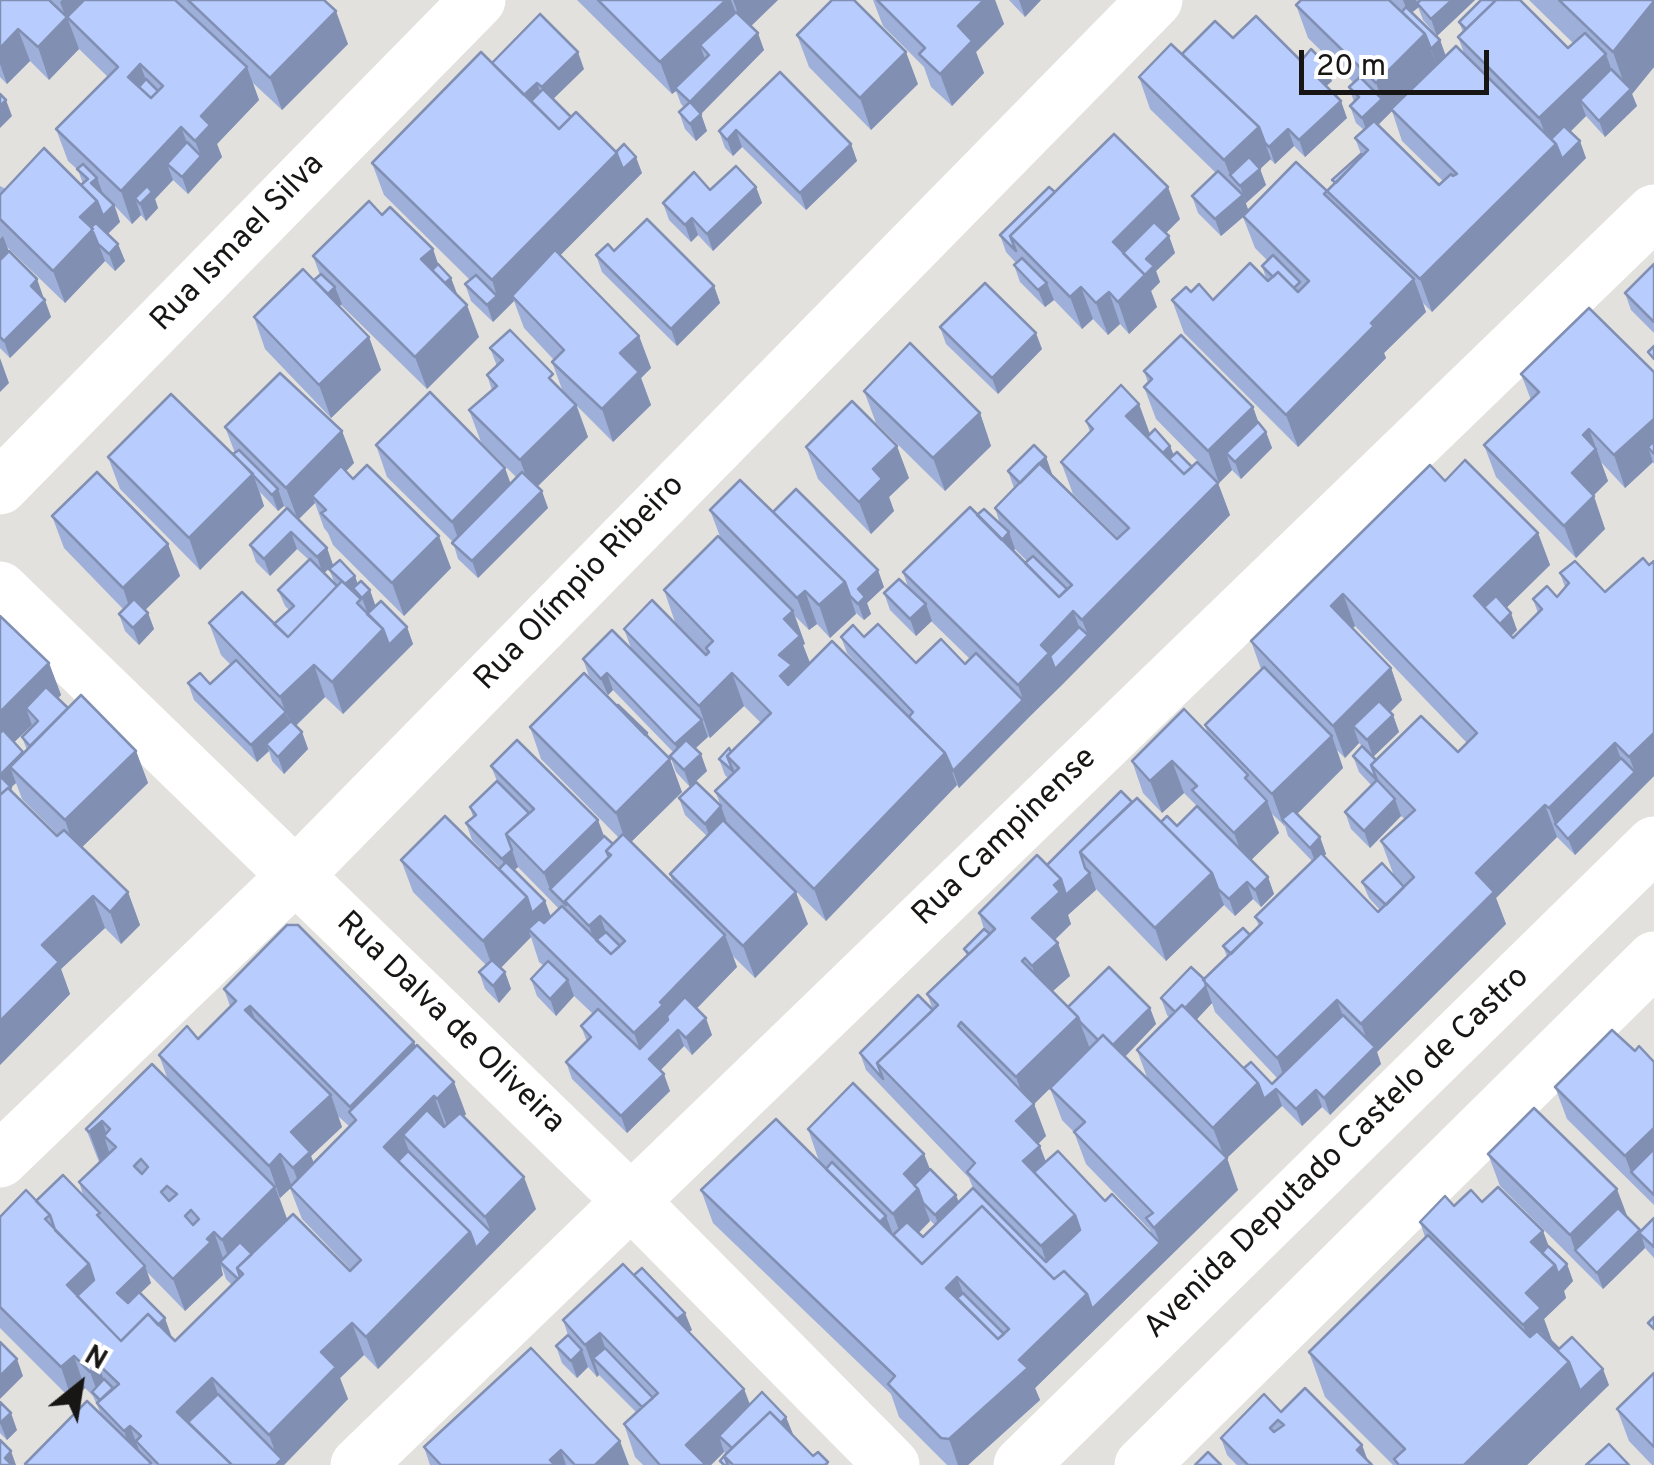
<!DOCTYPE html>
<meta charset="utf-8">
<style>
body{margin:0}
#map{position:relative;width:1654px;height:1465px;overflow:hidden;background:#e3e1de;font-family:Overpass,sans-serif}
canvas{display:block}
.north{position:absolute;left:30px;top:1335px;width:100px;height:100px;-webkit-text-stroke:8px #fff;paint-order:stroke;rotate:30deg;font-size:28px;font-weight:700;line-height:40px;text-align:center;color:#171615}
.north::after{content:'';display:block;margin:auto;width:35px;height:45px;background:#171615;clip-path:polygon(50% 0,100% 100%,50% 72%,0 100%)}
.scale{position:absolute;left:1299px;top:50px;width:190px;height:45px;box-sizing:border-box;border:5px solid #171615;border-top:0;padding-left:12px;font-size:30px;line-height:35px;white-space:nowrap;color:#171615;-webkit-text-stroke:8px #fff;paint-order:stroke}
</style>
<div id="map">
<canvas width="1654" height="1465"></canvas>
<div class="north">N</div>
<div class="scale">20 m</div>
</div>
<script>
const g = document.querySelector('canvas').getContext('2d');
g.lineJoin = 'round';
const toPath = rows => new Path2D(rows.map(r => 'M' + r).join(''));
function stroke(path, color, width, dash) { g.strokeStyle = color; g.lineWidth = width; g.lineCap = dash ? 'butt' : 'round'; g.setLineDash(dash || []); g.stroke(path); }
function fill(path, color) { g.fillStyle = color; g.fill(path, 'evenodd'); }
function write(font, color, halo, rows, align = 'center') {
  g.font = font + ' Overpass,sans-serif'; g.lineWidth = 10; g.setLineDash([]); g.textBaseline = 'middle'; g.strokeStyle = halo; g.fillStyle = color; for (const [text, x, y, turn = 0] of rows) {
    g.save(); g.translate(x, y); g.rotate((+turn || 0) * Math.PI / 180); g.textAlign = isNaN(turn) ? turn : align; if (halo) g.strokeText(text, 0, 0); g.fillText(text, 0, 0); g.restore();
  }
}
stroke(toPath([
 [0,487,478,0],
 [0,589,630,1200,892,1465],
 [0,1160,295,876,1155,0],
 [358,1465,1654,212],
 [1021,1465,1654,844],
 [1142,1465,1654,959]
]), '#fff', 55);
fill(toPath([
 [0,0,324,0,348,44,282,110,253,83,259,100,217,144,222,157,188,194,173,180,155,199,158,208,146,221,141,215,132,224,115,206,120,222,108,234,118,244,125,261,115,271,105,261,65,303,7,247,9,251,37,279,42,297,51,317,10,358,0,348,0,186,6,189,81,185,83,184,78,170,68,161,56,129,108,77,79,49,49,80,30,61,7,84,0,77],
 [577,0,778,0,750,26,764,50,701,114,707,131,696,141,685,129,679,112,684,107,681,104,676,91,672,94],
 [873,0,995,0,1004,24,976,52,984,73,952,106,931,87,924,67,883,26],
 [1009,0,1041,0,1025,17],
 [1301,0,1475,0,1437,36,1423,20,1418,7,1412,12,1440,40,1446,56,1464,53,1458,37,1463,32,1459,22,1568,48,1573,43,1529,0,1654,0,1654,67,1632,94,1637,106,1605,137,1586,116,1570,132,1586,158,1432,312,1423,303,1426,312,1384,353,1386,358,1298,447,1184,333,1172,300,1191,292,1213,300,1267,281,1262,266,1267,260,1255,248,1243,217,1221,236,1198,213,1192,196,1216,173,1150,109,1139,77,1182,54,1233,38,1301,61,1332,81,1326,86,1347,118,1305,157,1294,146,1275,164,1270,159,1260,169,1266,185,1246,203,1245,202,1248,211,1327,191,1330,200,1327,191,1334,184,1332,180,1361,154,1355,138,1364,130,1356,123,1350,106,1354,102,1349,87,1354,83,1308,38,1296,5],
 [1392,111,1402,141,1443,181,1439,185,1378,125],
 [797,35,918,84,871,130,809,67],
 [492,63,584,69,553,99,571,117,642,173,560,255,639,336,651,368,641,378,651,405,613,442,577,406,588,437,537,486,548,508,478,578,458,559,453,542,387,477,376,445,511,484,517,478,481,442,469,410,492,390,487,375,497,366,490,348,558,387,563,392,552,362,554,360,524,328,514,301,493,322,471,301,465,284,470,280,384,195,372,163],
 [780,72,851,144,857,161,806,210,742,147,733,156,725,148,719,131],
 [756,187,762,203,713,251,698,235,691,242,669,220,663,203,710,190],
 [1055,192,1180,219,1166,233,1169,236,1175,253,1156,271,1160,282,1151,291,1157,307,1129,334,1120,324,1108,335,1093,319,1082,329,1054,300,1045,307,1020,282,1014,265,1016,263,1006,252,1000,235],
 [382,215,438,264,451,278,457,294,479,337,427,389,341,305,339,306,369,337,381,370,331,418,265,349,254,317,320,275,313,256],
 [614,251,714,286,720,303,677,346,602,272,596,255],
 [1654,264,1654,333,1631,310,1625,293],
 [940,327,1042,349,998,394,946,344],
 [1144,371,1253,407,1258,422,1266,432,1272,448,1241,479,1232,470,1219,483,1156,419,1144,387,1148,383],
 [1654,372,1654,464,1653,462,1625,488,1601,462,1608,481,1593,496,1605,529,1576,558,1496,477,1484,445,1531,400,1521,374],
 [864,391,980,413,991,446,945,491,876,423],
 [1139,404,1150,435,1170,446,1174,455,1218,483,1230,515,959,788,957,785,826,921,727,823,726,824,808,924,755,978,733,956,737,967,697,1008,712,1035,692,1055,684,1046,660,1070,670,1091,627,1133,572,1079,566,1062,587,1042,581,1026,593,1014,574,996,556,1016,537,996,531,979,544,966,539,962,531,937,500,968,505,972,511,989,499,1003,485,989,479,972,486,965,413,892,401,860,499,869,500,868,472,840,466,823,473,817,470,807,497,781,491,766,604,836,613,844,619,838,541,759,530,727,617,706,647,733,682,792,631,842,673,883,670,874,707,836,685,815,679,798,721,806,715,791,728,778,725,775,719,759,731,752,761,723,744,706,710,738,708,736,695,749,707,771,690,787,676,772,670,756,673,752,613,690,608,695,589,676,583,659,631,648,624,629,706,654,675,622,664,590,721,539,710,510,773,512,884,587,867,603,871,614,864,620,856,613,830,638,817,624,809,630,795,616,805,644,803,645,810,663,888,697,847,653,841,637,864,637,916,663,965,664,970,659,931,621,916,636,890,610,884,593,908,587,903,572,977,515,1000,524,995,508,1014,488,1008,471,1046,457,1052,474,1117,539,1118,538,1073,494,1061,462,1090,432,1086,421],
 [1015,549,1027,561,1025,563,1013,551],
 [518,867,559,909,551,916,545,901,514,870],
 [225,427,342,431,354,463,346,471,451,568,404,616,333,545,328,533,324,528,315,503,298,519,327,548,333,565,324,573,335,584,329,569,355,576,357,584,376,606,407,627,413,644,343,714,325,697,296,726,302,732,308,749,284,774,272,761,269,751,257,762,194,700,188,683,210,684,231,665,221,655,209,623,274,624,289,610,285,606,278,590,309,560,297,549,270,576,256,562,250,545,286,508,284,506,278,511,260,492,264,506,200,570,120,489,108,457,233,454,235,453],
 [806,447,909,478,889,497,894,511,871,534,818,479],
 [1445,481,1538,533,1550,565,1506,608,1517,630,1512,636,1513,638,1538,613,1533,599,1557,597,1565,587,1560,573,1605,592,1654,561,1654,776,1575,855,1557,837,1496,898,1506,924,1377,1052,1381,1064,1330,1115,1322,1107,1302,1126,1282,1106,1270,1116,1227,1158,1238,1190,1035,1388,1040,1400,968,1465,947,1465,899,1417,891,1394,713,1223,701,1190,826,1169,819,1161,808,1129,924,1154,930,1169,956,1195,959,1202,973,1188,969,1178,866,1070,860,1053,933,1010,927,994,967,956,964,949,984,929,979,913,1132,802,1161,822,1177,826,1197,806,1184,793,1162,813,1143,793,1132,761,1208,735,1205,725,1261,669,1251,641],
 [1355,626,1467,743,1458,752,1376,760,1373,757,1399,732,1393,715,1390,712,1402,700,1391,668,1352,628],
 [1359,743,1362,746,1353,756,1359,772,1372,786,1345,812,1351,829,1370,848,1401,816,1405,819,1381,841,1393,873,1362,882,1369,898,1380,910,1378,912,1324,856,1326,854,1320,837,1297,814,1343,768,1337,750,1345,758],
 [1272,814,1285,826,1288,836,1312,861,1255,917,1259,926,1250,935,1223,946,1227,957,1204,979,1161,998,1167,1015,1170,1018,1137,1050,1148,1080,1125,1057,1156,1024,1150,1008,1068,1007,1052,991,1070,976,1058,943,1055,940,1071,924,1068,915,1096,889,1166,961,1224,905,1235,916,1253,899,1261,907,1274,894,1268,877,1251,860,1279,833],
 [1212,1003,1215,1012,1278,1079,1272,1084,1244,1068,1196,1020],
 [1059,1079,1050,1088,1062,1120,1074,1132,1086,1164,1150,1230,1152,1236,1105,1201,1046,1162,1038,1144,1046,1136,1034,1104],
 [929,1219,935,1225,923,1237,919,1233,930,1221],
 [52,516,168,544,180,576,145,610,148,613,154,629,139,645,125,631,119,614,123,609,64,548],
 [0,616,49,663,61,695,58,698,68,708,136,751,148,783,82,847,128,892,140,925,121,944,105,928,61,969,70,994,0,1065],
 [32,725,33,726,22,737,27,750,24,753,14,742],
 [16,783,22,799,58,835,57,836,14,794,11,787],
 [224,989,416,1046,466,1114,463,1117,536,1209,378,1369,364,1355,340,1378,348,1399,284,1465,25,1465,101,1414,93,1396,85,1388,72,1400,0,1328,0,1217,36,1201,84,1198,79,1182,99,1162,86,1129,168,1080,159,1055,198,1039,230,1006],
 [338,1116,350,1127,314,1163,311,1156,342,1127],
 [290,1188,302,1219,351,1270,350,1271,260,1246,287,1219,279,1196,280,1198],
 [222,1267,226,1279,232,1285,175,1341,140,1293,151,1283,147,1272,185,1311,223,1275,221,1269],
 [1635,1051,1654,1062,1654,1205,1567,1119,1555,1087],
 [1488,1154,1627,1218,1640,1232,1654,1218,1654,1258,1645,1248,1603,1289,1500,1186],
 [1481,1201,1543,1231,1548,1246,1567,1264,1573,1281,1564,1291,1566,1298,1544,1319,1552,1341,1551,1342,1559,1349,1609,1385,1527,1465,1393,1465,1325,1397,1309,1352,1425,1237,1420,1222,1454,1206],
 [563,1320,692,1330,689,1332,744,1389,750,1404,792,1434,813,1456,829,1465,722,1465,720,1461,726,1454,724,1452,711,1465,643,1465,635,1457,624,1424,637,1413,599,1375,597,1377,588,1367,577,1378,562,1363,556,1346,568,1335],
 [531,1348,629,1465,430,1465,424,1447],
 [1654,1373,1654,1465,1652,1465,1629,1441,1617,1409],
 [0,1402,17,1430,7,1440,0,1433],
 [1281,1412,1362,1445,1368,1461,1372,1465,1237,1465,1227,1455,1221,1438]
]), '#9eafda');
fill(toPath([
 [62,0,105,0,67,17,79,49,49,80,38,47,66,18,60,2],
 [726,0,731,0,742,29,700,45,706,62,675,88,676,91,672,94,660,62],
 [733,0,778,0,745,32],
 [984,0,995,0,1004,24,976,52,984,73,952,106,940,74,958,26],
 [1019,0,1041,0,1025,17],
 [1403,0,1416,0,1419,7,1409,15],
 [1452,0,1475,0,1437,36,1431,19],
 [1654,1,1654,67,1632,94,1637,106,1605,137,1599,121,1627,92,1613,52],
 [336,11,348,44,282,110,270,78],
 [18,29,30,61,7,84,0,64,0,48],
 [758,33,764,50,696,119,690,102],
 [1425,34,1437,66,1388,115,1376,83],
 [1440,40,1446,57,1437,66,1431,49],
 [578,52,584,69,548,104,542,87],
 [906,52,918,84,871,130,860,98],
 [1606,54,1617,86,1580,100,1586,116,1557,145,1580,141,1586,158,1432,312,1420,279,1551,149,1539,118],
 [140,64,152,96,146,103,128,77],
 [1326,64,1332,81,1321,91,1315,75],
 [247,67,259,100,217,144,222,157,188,194,182,177,201,156,195,141,201,116],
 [537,83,543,100,531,112,519,100],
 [1382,99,1388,115,1368,135,1362,118],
 [6,100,12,116,0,128,0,106],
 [1341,101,1347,118,1305,157,1299,140],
 [701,114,707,131,696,141,690,124],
 [181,127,193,159,167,164,173,180,155,199,158,208,146,221,140,204,135,198,141,215,132,224,121,191],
 [1259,127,1271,159,1260,169,1266,185,1246,203,1240,186,1230,175,1224,160],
 [1288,129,1294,146,1275,164,1269,147],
 [736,130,742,147,733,156,727,140],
 [851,144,857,161,806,210,800,193],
 [617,153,636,157,642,173,516,300,512,296,514,301,493,322,487,305,497,296,492,280],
 [97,178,103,194,91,183],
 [756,187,762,203,713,251,707,234],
 [1168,187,1180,219,1130,269,1113,242],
 [1243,195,1249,212,1221,236,1215,219],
 [97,201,114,205,120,222,98,243,105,261,65,303,53,271,80,217],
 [692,218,698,235,691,242,685,225],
 [3,236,15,268,0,283,0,239],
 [1169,236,1175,253,1156,271,1160,282,1151,291,1157,307,1129,334,1118,302,1146,259],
 [118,244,125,261,115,271,109,254],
 [433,249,444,281,421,259],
 [451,278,457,294,440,288],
 [37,279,43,296,37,302,31,286],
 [1414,279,1426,312,1384,353,1386,358,1298,447,1286,415,1371,323],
 [1047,283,1054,300,1045,307,1038,290],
 [714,286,720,303,677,346,671,329],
 [335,287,342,304,329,315,323,299],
 [1081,287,1093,319,1082,329,1070,297],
 [1109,292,1120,324,1108,335,1096,303],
 [45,300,51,317,10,358,4,341],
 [467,305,479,337,427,389,415,357],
 [1036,333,1042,349,998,394,992,378],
 [639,336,651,368,641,378,651,405,613,442,602,409,620,353],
 [369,337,381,370,331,418,319,385],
 [0,358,9,383,0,392],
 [1139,404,1151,437,1138,449,1126,416],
 [576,405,588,437,532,492,520,460],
 [1253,407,1263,435,1266,432,1272,448,1241,479,1235,462,1226,453,1232,470,1219,483,1208,451],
 [980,413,991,446,945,491,933,458],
 [1654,419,1654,455,1648,447,1653,462,1625,488,1614,455],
 [1589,429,1608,481,1584,505,1572,473,1583,435],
 [342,431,354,463,317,501,312,496,315,503,298,520,286,488],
 [897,446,909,478,889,497,894,511,871,534,859,502,873,469],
 [1170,446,1176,462,1157,457],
 [1046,457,1052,474,1026,500,1020,483],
 [505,468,517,501,464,554,452,522],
 [253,474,264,506,200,570,189,538],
 [1218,483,1230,515,1061,686,1055,669,1061,686,1029,717,1018,685,1041,645,1073,611,1084,639,1088,635,1082,620],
 [278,489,284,506,278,511,272,495],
 [542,491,548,508,478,578,472,561],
 [1594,496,1605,529,1576,558,1564,526],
 [291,532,297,549,270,576,264,559],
 [1009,532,1015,549,1003,562,997,545],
 [1538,533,1550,565,1491,623,1474,596],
 [439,536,451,568,404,616,392,583],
 [168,544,180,576,134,621,123,588],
 [327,548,333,565,323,574,317,557],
 [878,570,884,587,867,603,871,614,864,620,858,604,858,589],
 [355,576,361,593,353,588,356,597,345,585],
 [845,582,856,614,830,638,819,605],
 [370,590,376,607,368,614,362,598],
 [805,591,817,624,809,630,797,598],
 [1343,594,1355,626,1342,639,1331,606],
 [926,604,932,621,916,636,910,619],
 [793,611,805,644,803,645,812,668,792,708,780,676,779,655,784,619],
 [148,613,154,629,139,645,133,628],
 [1511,613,1517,630,1501,645,1495,628],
 [407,627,413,644,343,714,332,682,383,629],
 [49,663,61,695,36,720,26,708,32,725,0,756,0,712],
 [314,665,325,697,292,729,280,697],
 [1391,668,1402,700,1364,738,1353,726,1359,743,1345,758,1333,726],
 [607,673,613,690,608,695,601,679],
 [732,673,744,706,710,738,699,706],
 [1023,700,1029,717,959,788,953,771],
 [286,712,292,729,266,744,269,751,257,762,251,745],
 [1393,715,1399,732,1373,757,1367,740],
 [702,720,708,737,681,761,675,744],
 [302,732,308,749,284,774,278,757],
 [1654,733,1654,776,1575,855,1568,839,1635,772,1629,757],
 [1332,736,1343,768,1287,824,1282,819,1284,827,1272,794],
 [1615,743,1627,775,1555,824,1549,808],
 [136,751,148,783,76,853,65,820],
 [23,752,10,767,16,783,6,792,0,775],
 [945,753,957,785,826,921,814,889],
 [701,754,707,771,690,787,684,770],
 [670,759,682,792,627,846,616,813],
 [1172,761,1184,793,1162,813,1150,781],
 [1395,799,1401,816,1370,848,1364,831],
 [1267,801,1279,833,1246,865,1234,833],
 [1545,805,1557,837,1496,898,1506,924,1377,1052,1381,1064,1330,1115,1324,1098,1371,1050,1361,1024,1476,873],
 [721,806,727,823,711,840,705,824],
 [598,820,610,852,606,851,550,889,544,873],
 [1320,837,1326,854,1316,864,1310,848],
 [512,850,518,867,508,876,502,859],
 [1090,873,1096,890,1068,915,1071,924,1044,950,1032,918,1054,885,1061,879],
 [1212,873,1224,905,1166,961,1155,928],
 [1268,877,1274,894,1261,907,1255,890],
 [1247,882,1253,899,1235,916,1229,899],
 [128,892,140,925,121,944,110,912],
 [796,892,808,924,755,978,743,946],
 [93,896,105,928,61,969,70,994,0,1065,0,1021,42,945],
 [527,897,545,901,551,918,533,935,528,929,531,937,495,974,483,941],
 [600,916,612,949,598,952,589,926],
 [725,935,737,967,673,1033,678,1030,684,1046,655,1076,646,1066,634,1033,660,1002],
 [1058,943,1070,976,1044,999,1032,966],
 [505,972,511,989,499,1003,493,986],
 [568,980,574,996,556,1016,550,999],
 [1206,986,1212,1003,1185,1032,1179,1016],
 [1337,1000,1349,1032,1289,1090,1277,1058],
 [250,1006,262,1038,245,1010],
 [1150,1008,1156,1024,1115,1067,1108,1050],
 [1078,1017,1090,1049,1028,1110,1016,1077],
 [706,1018,712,1035,692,1055,686,1038],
 [414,1042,426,1074,356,1120,353,1117,350,1107],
 [664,1074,670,1091,627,1133,621,1116],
 [454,1082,466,1114,449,1131,437,1099],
 [1258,1083,1276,1089,1282,1106,1227,1158,1238,1190,1035,1388,1040,1400,968,1465,958,1465,949,1439,1020,1359,1087,1294,1160,1243,1154,1228,1225,1159,1213,1128],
 [1316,1090,1322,1107,1302,1126,1296,1109],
 [331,1095,342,1127,311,1156,322,1184,305,1200,293,1168,291,1132],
 [434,1096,446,1128,403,1135,413,1162,401,1174,384,1147],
 [1034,1104,1046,1136,1028,1154,1016,1121],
 [102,1121,109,1141,104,1136,110,1155,101,1164,89,1132],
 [1654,1128,1654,1171,1631,1172,1625,1156],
 [1040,1146,1052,1178,1040,1188,1023,1161],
 [280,1154,292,1187,280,1198,269,1166],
 [924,1154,936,1186,922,1200,930,1221,905,1246,893,1214,904,1174],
 [524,1177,536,1209,378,1369,366,1337,470,1232,491,1232,485,1217],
 [275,1187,287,1219,234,1272,222,1240],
 [1617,1189,1629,1221,1575,1250,1570,1235],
 [956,1195,962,1212,941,1232,935,1215],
 [1075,1215,1087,1247,1052,1279,1041,1246],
 [886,1216,892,1232,881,1244,875,1228],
 [1640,1230,1645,1248,1603,1289,1597,1273],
 [1543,1231,1555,1263,1548,1269,1531,1242],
 [214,1232,225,1264,220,1262,223,1275,185,1311,173,1279],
 [89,1264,100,1296,84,1312,67,1285],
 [1567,1264,1573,1281,1564,1291,1566,1298,1544,1319,1552,1341,1540,1352,1528,1340,1523,1325,1526,1293,1555,1265],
 [145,1266,151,1283,123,1310,117,1293],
 [957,1277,969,1309,946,1288],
 [685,1313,692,1330,678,1340,672,1323],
 [165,1318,171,1335,133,1374,127,1357],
 [352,1323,364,1355,340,1378,348,1399,284,1465,276,1465,279,1462,269,1435,321,1352],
 [600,1333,611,1365,593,1358,599,1375,597,1377,585,1345],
 [582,1350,588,1367,577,1378,571,1361],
 [74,1356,85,1388,72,1400,61,1367],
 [17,1359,23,1376,0,1399,0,1376],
 [1569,1362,1603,1369,1609,1385,1527,1465,1464,1465],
 [98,1364,110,1396,100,1399,90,1372],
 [212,1378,224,1410,194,1438,177,1412],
 [744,1389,756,1422,719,1436,724,1452,711,1465,694,1465,686,1445],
 [11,1413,17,1430,7,1440,0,1423],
 [786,1417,793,1434,736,1465],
 [130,1426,142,1458,136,1463,124,1431],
 [620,1441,629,1465,595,1465],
 [1362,1445,1368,1462,1357,1450],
 [561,1450,566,1465,552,1465,550,1460],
 [11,1451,16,1465,7,1465,5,1458]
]), '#818fb2');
const building = toPath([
 [0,0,49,0,67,17,38,47,18,29,0,48,0,0],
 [84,0,175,0,247,67,201,116,210,125,195,141,181,127,121,191,56,129,118,67,67,17,84,0],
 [140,64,163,86,151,98,128,77,140,64],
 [188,0,324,0,336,11,270,78,188,0],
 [598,0,726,0,660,62,598,0],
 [832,0,854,0,906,52,860,98,797,35,832,0],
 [877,0,984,0,958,26,972,41,940,74,919,54,925,48,877,0],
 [1301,0,1389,0,1425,34,1376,83,1296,5,1301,0],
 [1421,0,1452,0,1431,19,1417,3,1421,0],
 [1481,0,1496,0,1466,29,1459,22,1481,0],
 [1496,0,1520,0,1568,48,1585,33,1606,54,1539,118,1458,37,1496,0],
 [1559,0,1654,0,1654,1,1613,52,1559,0],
 [1406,7,1440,40,1431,49,1425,34,1402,12,1406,7],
 [736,12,758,33,690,102,675,88,709,55,700,45,736,12],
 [540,14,578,52,542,87,537,83,524,95,492,63,540,14],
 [1256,16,1301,61,1311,49,1326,64,1315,75,1341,101,1299,140,1288,129,1269,147,1265,143,1259,127,1182,54,1215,21,1233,38,1256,16],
 [1171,44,1259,127,1224,160,1139,77,1171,44],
 [1456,46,1556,144,1420,279,1327,191,1368,150,1355,138,1374,121,1439,185,1451,174,1453,176,1457,174,1391,109,1456,46],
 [481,52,559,129,576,112,617,153,492,280,372,163,481,52],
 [1611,69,1631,89,1599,121,1580,100,1611,69],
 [780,72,851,144,800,193,736,130,727,140,719,131,780,72],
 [1360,77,1382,99,1362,118,1350,106,1359,97,1349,87,1360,77],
 [146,79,158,91,151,98,139,87,146,79],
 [543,89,571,117,559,129,531,101,543,89],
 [0,94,6,100,0,106,0,94],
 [690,102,701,114,690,124,679,112,690,102],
 [1564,126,1580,141,1562,159,1556,144,1551,139,1564,126],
 [1114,134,1168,187,1113,242,1145,275,1118,302,1109,292,1096,303,1081,287,1070,297,1010,236,1114,134],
 [187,142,201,156,182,177,167,164,187,142],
 [624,144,636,157,623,169,616,152,624,144],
 [44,148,97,201,80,217,93,229,53,271,0,219,0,195,44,148],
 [1361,154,1363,155,1336,183,1332,180,1361,154],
 [1249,157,1260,169,1240,186,1230,175,1249,157],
 [1296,162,1327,191,1324,194,1414,279,1371,323,1374,326,1286,415,1172,300,1186,287,1191,292,1199,284,1213,300,1250,263,1268,281,1278,272,1298,292,1309,281,1243,216,1296,162],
 [83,164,97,178,91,183,114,205,103,216,97,201,81,185,88,179,77,169,83,164],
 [736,166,756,187,707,234,692,218,685,225,663,203,694,172,710,190,736,166],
 [1218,171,1243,195,1215,219,1192,196,1218,171],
 [147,186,152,192,140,204,135,198,147,186],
 [1049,187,1055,192,1010,236,1016,251,1000,235,1049,187],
 [369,201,382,215,390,207,433,249,421,259,467,305,415,357,313,256,369,201],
 [647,219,714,286,671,329,596,255,608,244,614,251,647,219],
 [1154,222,1169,236,1146,259,1154,266,1145,275,1123,253,1154,222],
 [96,223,118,244,109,254,98,244,91,227,96,223],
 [555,250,639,336,620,353,639,372,602,409,552,362,564,350,512,296,555,250],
 [9,251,37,279,31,286,45,300,4,341,0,337,0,260,9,251],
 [1273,255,1300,282,1294,288,1278,272,1273,277,1262,266,1273,255],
 [1022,258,1047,283,1038,290,1014,265,1022,258],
 [438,264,451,278,445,283,432,270,438,264],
 [1654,264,1654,322,1625,293,1654,264],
 [303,269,369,337,319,385,254,317,303,269],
 [321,274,335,287,328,294,314,280,321,274],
 [476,275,497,296,487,305,465,284,476,275],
 [985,283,1036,333,992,378,940,327,985,283],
 [1589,308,1654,372,1654,419,1614,455,1589,429,1583,435,1596,449,1572,473,1594,496,1564,526,1484,445,1539,392,1521,374,1589,308],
 [510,330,553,374,549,378,576,405,520,460,469,410,497,386,487,375,503,360,490,348,510,330],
 [1181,335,1253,407,1208,451,1144,387,1152,379,1144,371,1181,335],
 [910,343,980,413,933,458,864,391,910,343],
 [1654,346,1654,359,1648,352,1654,346],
 [280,373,342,431,286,488,225,427,280,373],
 [1121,385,1139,404,1126,416,1184,474,1197,462,1218,483,1082,620,1073,611,1041,645,1049,653,1018,685,903,572,970,507,1059,597,1072,585,995,508,1039,463,1117,539,1129,528,1061,462,1093,429,1086,421,1121,385],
 [430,392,505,468,452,522,376,445,430,392],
 [171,394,253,474,189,538,108,457,171,394],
 [852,401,897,446,873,469,882,479,859,502,806,447,852,401],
 [1258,422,1266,432,1235,462,1226,453,1258,422],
 [1155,429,1170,446,1163,453,1147,437,1155,429],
 [1654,441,1654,452,1653,453,1648,447,1654,441],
 [1034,445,1046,457,1020,483,1008,471,1034,445],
 [239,450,278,489,272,495,233,454,239,450],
 [1177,452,1192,467,1184,474,1169,459,1177,452],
 [1465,460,1538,533,1474,596,1513,638,1542,609,1533,599,1547,586,1557,597,1569,583,1560,573,1575,561,1605,592,1643,558,1649,565,1654,561,1654,733,1629,757,1615,743,1549,808,1545,805,1476,873,1494,892,1361,1024,1337,1000,1277,1058,1203,980,1255,930,1262,923,1255,917,1321,853,1378,912,1414,877,1381,841,1415,810,1371,765,1421,716,1458,752,1477,733,1343,594,1331,606,1391,668,1333,726,1251,641,1430,465,1445,481,1465,460],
 [367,465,439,536,392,583,321,513,326,510,312,496,341,466,353,479,367,465],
 [97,472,168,544,123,588,52,516,97,472],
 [522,472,542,491,472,561,452,543,522,472],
 [740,480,845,582,819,605,805,591,797,598,710,510,740,480],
 [796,489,878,570,858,589,865,597,858,604,850,596,845,582,773,512,796,489],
 [287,508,327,548,317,557,291,532,264,559,250,545,287,508],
 [984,509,1009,532,1002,540,977,515,984,509],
 [718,536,793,611,784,619,800,636,779,655,792,665,780,676,788,685,832,641,945,753,814,889,715,791,739,768,727,756,771,713,732,673,699,706,624,629,652,600,706,655,709,652,706,648,713,641,664,590,718,536],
 [1033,556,1067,589,1059,597,1025,563,1033,556],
 [310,559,337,586,288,637,274,624,294,606,278,590,310,559],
 [340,560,355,576,345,584,329,569,340,560],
 [899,579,926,604,910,619,884,593,899,579],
 [342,581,361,599,357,603,383,629,332,682,314,665,280,697,209,623,242,592,288,637,342,581],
 [361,581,370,590,362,598,353,588,361,581],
 [1496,596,1511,613,1500,624,1484,607,1496,596],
 [134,599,148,613,133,628,119,614,134,599],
 [381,601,407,627,389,645,383,629,367,614,381,601],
 [0,616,49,663,0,712,0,616],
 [878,624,916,663,941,639,965,664,976,653,1023,700,953,771,945,753,909,717,913,712,841,637,853,625,864,637,878,624],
 [1079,627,1088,635,1055,669,1050,656,1079,627],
 [612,630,702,720,675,744,607,673,601,679,583,659,612,630],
 [236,660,286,712,251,745,188,683,200,673,210,684,236,660],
 [1264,667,1332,736,1272,794,1205,725,1264,667],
 [584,673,670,759,616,813,530,727,584,673],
 [46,687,68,708,30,746,22,737,38,721,26,708,46,687],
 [81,695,136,751,65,820,10,767,81,695],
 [1379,701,1393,715,1367,740,1353,726,1379,701],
 [618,705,647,733,645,735,617,706,618,705],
 [1184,709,1248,775,1245,778,1267,801,1234,833,1192,790,1197,786,1172,761,1150,781,1132,761,1184,709],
 [291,721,302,732,278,757,266,744,291,721],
 [3,730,23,752,0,775,0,733,3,730],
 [517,740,598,820,544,873,506,834,534,809,491,766,517,740],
 [686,740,701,754,684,770,670,756,686,740],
 [1362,746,1376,760,1371,765,1377,780,1353,756,1362,746],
 [729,748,731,752,727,756,733,771,719,759,729,748],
 [1621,758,1635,772,1568,839,1555,824,1621,758],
 [0,776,11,787,9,789,8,788,0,795,0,776],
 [1377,780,1395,799,1364,831,1345,812,1377,780],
 [497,781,529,813,506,834,512,850,502,859,466,823,476,815,470,807,497,781],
 [696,782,721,806,705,824,679,798,696,782],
 [8,788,57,836,64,830,128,892,110,912,93,896,42,945,59,962,0,1021,0,795,8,788],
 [1121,791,1132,802,1080,852,1085,868,1090,873,1066,895,1061,879,1047,865,1121,791],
 [1137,798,1212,873,1155,928,1080,852,1137,798],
 [1197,806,1268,877,1255,890,1247,882,1229,899,1218,889,1212,873,1161,822,1167,816,1177,826,1197,806],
 [1293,810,1320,837,1310,848,1282,819,1293,810],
 [445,816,527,897,483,941,401,860,445,816],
 [723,820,796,892,743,946,670,874,723,820],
 [623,834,725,935,660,1002,663,1005,634,1033,528,929,539,919,544,923,562,906,611,954,625,941,600,916,589,926,565,901,611,855,606,851,623,834],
 [604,836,613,844,606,851,609,857,565,901,566,905,550,889,604,836],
 [1037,855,1061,879,1054,885,1060,892,1032,918,1058,943,1032,966,1025,958,1022,961,1078,1017,1016,1077,961,1022,958,1026,1034,1104,1016,1121,1040,1146,1023,1161,1075,1215,1041,1246,967,1172,975,1163,877,1063,938,1005,927,994,995,929,979,913,1037,855],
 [506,862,545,901,532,913,527,897,499,869,506,862],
 [1382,863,1404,887,1386,905,1362,882,1382,863],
 [287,925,298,925,414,1042,350,1107,250,1006,245,1010,331,1095,291,1132,310,1152,293,1168,280,1154,269,1166,159,1055,187,1026,198,1039,236,1001,224,989,287,925],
 [1243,928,1250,935,1231,954,1223,946,1243,928],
 [984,929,990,934,969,954,964,949,984,929],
 [606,932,620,946,611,954,596,940,606,932],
 [492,960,505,972,493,986,479,972,492,960],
 [548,961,568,980,550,999,531,979,548,961],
 [1109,967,1150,1008,1113,1045,1103,1035,1098,1040,1080,1022,1078,1017,1068,1007,1109,967],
 [1191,967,1204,979,1206,986,1185,1008,1182,1005,1175,1012,1161,998,1191,967],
 [918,995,933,1010,877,1063,883,1079,860,1053,918,995],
 [685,997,706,1018,686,1038,678,1030,649,1059,664,1074,621,1116,566,1062,591,1037,581,1026,598,1009,640,1049,668,1020,667,1016,685,997],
 [1182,1005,1258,1083,1213,1128,1137,1050,1182,1005],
 [1343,1015,1375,1047,1324,1098,1316,1090,1296,1109,1276,1089,1264,1099,1258,1083,1244,1068,1251,1062,1272,1084,1343,1015],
 [1612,1030,1635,1051,1639,1046,1654,1062,1654,1128,1625,1156,1555,1087,1612,1030],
 [1103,1035,1227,1158,1154,1228,1146,1218,1153,1213,1074,1132,1085,1122,1050,1088,1103,1035],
 [417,1045,454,1082,437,1099,434,1096,384,1147,470,1232,366,1337,352,1323,321,1352,336,1367,269,1435,212,1378,177,1412,232,1465,159,1465,136,1441,141,1436,130,1426,124,1431,97,1403,119,1384,98,1364,90,1372,74,1356,61,1367,0,1307,0,1217,26,1190,50,1215,45,1219,89,1264,67,1285,121,1341,148,1314,175,1341,243,1274,237,1268,293,1214,350,1271,361,1260,290,1187,356,1120,349,1112,417,1045],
 [152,1064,275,1187,222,1240,214,1232,207,1239,211,1242,173,1279,79,1182,116,1147,104,1136,110,1129,102,1121,89,1132,86,1129,152,1064],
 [141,1159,148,1167,142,1174,134,1166,141,1159],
 [167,1186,177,1194,169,1201,161,1192,167,1186],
 [191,1210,199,1219,193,1225,185,1216,191,1210],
 [853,1083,924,1154,904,1174,918,1189,893,1214,808,1129,853,1083],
 [1534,1108,1617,1189,1570,1235,1488,1154,1534,1108],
 [427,1110,444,1127,460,1113,524,1177,485,1217,403,1135,427,1110],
 [776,1119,922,1264,982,1206,1054,1279,1064,1271,1087,1294,1019,1360,1028,1368,949,1439,941,1438,888,1384,895,1376,701,1190,776,1119],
 [957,1277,1009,1329,998,1339,946,1288,957,1277],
 [1654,1149,1654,1195,1631,1172,1654,1149],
 [408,1151,491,1232,476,1248,470,1232,398,1161,408,1151],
 [1058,1151,1105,1201,1112,1194,1160,1243,1092,1309,1087,1294,1064,1271,1054,1279,982,1206,922,1264,893,1235,907,1222,923,1237,973,1188,1046,1262,1080,1230,1075,1215,1034,1172,1058,1151],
 [832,1162,886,1216,880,1222,826,1169,832,1162],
 [930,1169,956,1195,935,1215,923,1203,918,1189,914,1185,930,1169],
 [63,1175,100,1213,97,1215,145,1266,117,1293,128,1303,139,1292,165,1318,158,1325,148,1314,121,1341,77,1296,94,1280,89,1264,55,1230,50,1215,36,1201,63,1175],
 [1498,1187,1543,1231,1531,1242,1555,1265,1526,1293,1541,1308,1523,1325,1420,1222,1445,1196,1454,1206,1471,1190,1482,1202,1498,1187],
 [1618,1208,1640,1230,1597,1273,1575,1250,1618,1208],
 [1654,1218,1654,1247,1639,1233,1654,1218],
 [1428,1235,1530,1337,1537,1331,1569,1362,1464,1465,1399,1465,1394,1459,1405,1449,1309,1352,1428,1235],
 [240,1242,252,1254,237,1268,240,1277,238,1279,220,1262,240,1242],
 [1548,1246,1567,1264,1558,1274,1555,1265,1542,1253,1548,1246],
 [623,1264,744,1389,686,1445,706,1465,660,1465,624,1424,658,1393,600,1333,585,1345,563,1320,623,1264],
 [642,1268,685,1313,677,1319,634,1275,642,1268],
 [963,1293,1004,1334,998,1339,957,1298,963,1293],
 [1654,1317,1654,1329,1648,1323,1654,1317],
 [1540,1330,1559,1349,1572,1337,1603,1369,1580,1391,1569,1362,1538,1332,1540,1330],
 [568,1335,582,1350,571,1361,556,1346,568,1335],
 [0,1342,17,1359,0,1376,0,1342],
 [531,1348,620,1441,595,1465,575,1465,561,1450,550,1460,555,1465,441,1465,424,1447,531,1348],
 [605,1348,653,1398,642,1407,593,1358,605,1348],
 [1654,1373,1654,1447,1617,1409,1654,1373],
 [104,1379,113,1388,100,1400,92,1392,104,1379],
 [1305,1388,1362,1445,1357,1450,1372,1465,1248,1465,1221,1438,1264,1394,1281,1412,1305,1388],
 [1278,1420,1284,1425,1274,1432,1270,1428,1278,1420],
 [762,1392,786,1417,781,1423,770,1412,731,1449,732,1448,719,1436,762,1392],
 [218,1394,282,1459,276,1465,232,1465,188,1422,218,1394],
 [87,1401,151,1463,149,1465,26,1465,25,1464,87,1401],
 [0,1402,11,1413,0,1423,0,1402],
 [770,1412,813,1456,818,1452,828,1462,825,1465,733,1465,724,1456,770,1412],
 [0,1440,11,1451,5,1458,12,1465,0,1465,0,1440],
 [1609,1444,1629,1465,1586,1465,1609,1444],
 [1208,1452,1221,1465,1195,1465,1208,1452],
 [724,1456,728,1465,724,1465,720,1461,724,1456]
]);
fill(building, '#b8ccfe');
stroke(building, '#818fb2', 2.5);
write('32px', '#171615', '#fff', [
 ["Rua Ismael Silva",239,244,-46],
 ["Rua Olímpio Ribeiro",581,584,-46],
 ["Rua Campinense",1006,838,-44],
 ["Rua Dalva de Oliveira",449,1024,44],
 ["Avenida Deputado Castelo de Castro",1338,1154,-44]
]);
</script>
